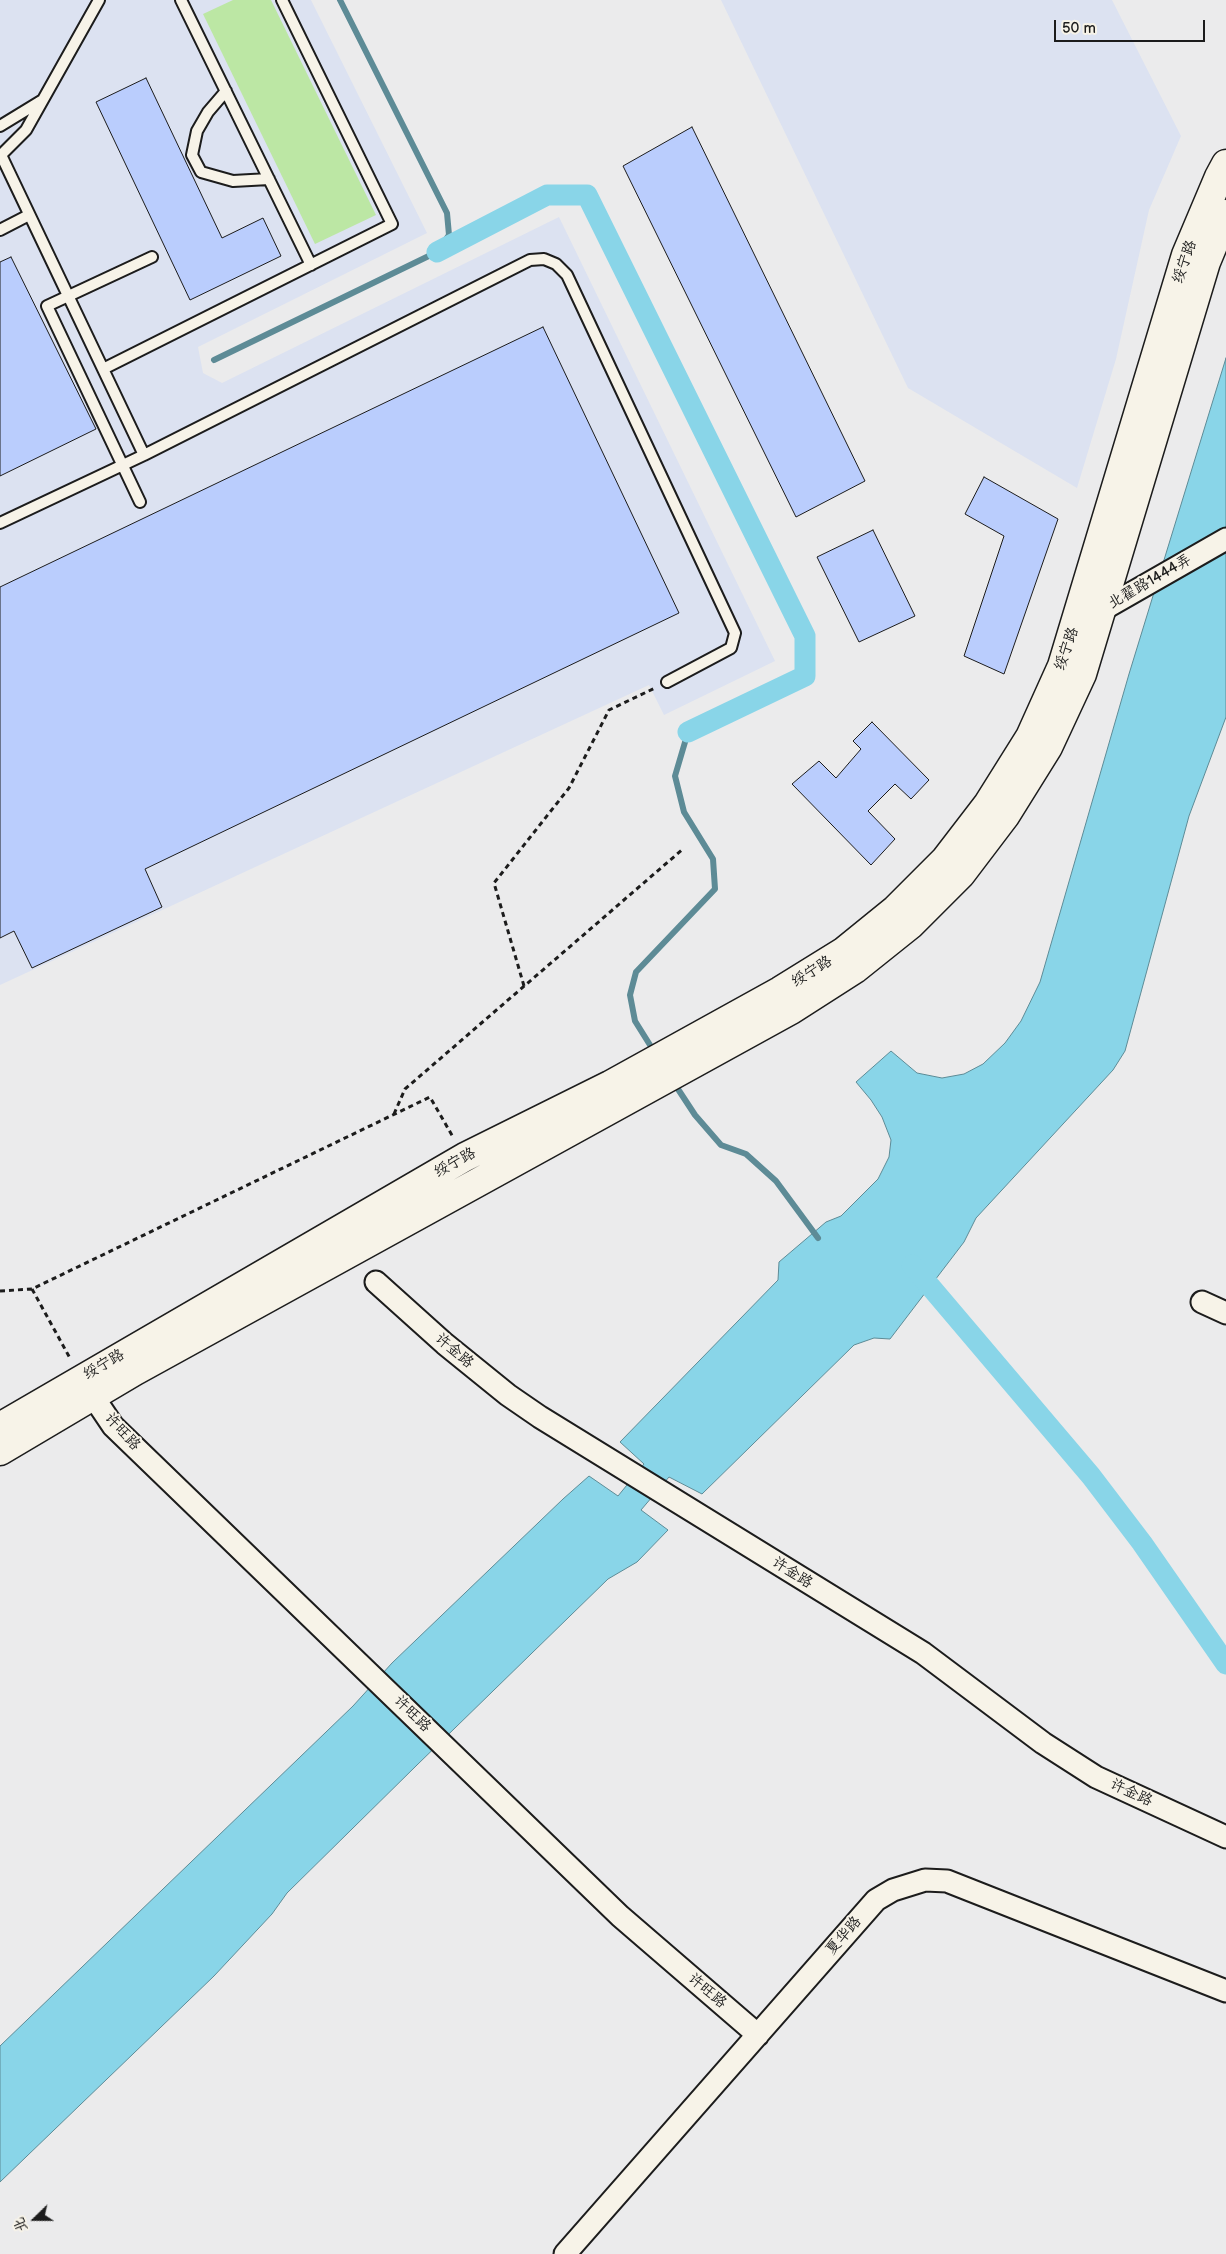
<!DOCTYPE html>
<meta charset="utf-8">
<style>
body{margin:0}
#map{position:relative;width:1226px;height:2254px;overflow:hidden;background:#ebebec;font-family:"Balsamiq Sans","LXGW WenKai TC",sans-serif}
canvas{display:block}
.north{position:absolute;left:10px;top:2194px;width:50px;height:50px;-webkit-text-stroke:4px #f7f3e8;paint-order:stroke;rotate:248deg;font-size:14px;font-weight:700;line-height:20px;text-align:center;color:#1c1c1c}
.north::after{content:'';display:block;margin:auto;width:18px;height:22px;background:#1c1c1c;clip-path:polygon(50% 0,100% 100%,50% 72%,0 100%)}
.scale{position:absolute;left:1054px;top:20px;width:151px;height:22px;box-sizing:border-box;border:2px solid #1c1c1c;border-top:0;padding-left:6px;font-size:15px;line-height:18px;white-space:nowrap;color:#1c1c1c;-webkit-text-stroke:4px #f7f3e8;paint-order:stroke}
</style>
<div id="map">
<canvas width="1226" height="2254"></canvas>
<div class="north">北</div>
<div class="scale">50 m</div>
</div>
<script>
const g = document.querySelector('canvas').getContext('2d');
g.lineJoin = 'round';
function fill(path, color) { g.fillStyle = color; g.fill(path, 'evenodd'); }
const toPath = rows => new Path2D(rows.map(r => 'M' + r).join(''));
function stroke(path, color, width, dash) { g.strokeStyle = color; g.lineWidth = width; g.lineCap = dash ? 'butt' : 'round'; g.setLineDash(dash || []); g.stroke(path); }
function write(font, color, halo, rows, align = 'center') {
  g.font = font + ' "Balsamiq Sans","LXGW WenKai TC",sans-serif'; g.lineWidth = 4; g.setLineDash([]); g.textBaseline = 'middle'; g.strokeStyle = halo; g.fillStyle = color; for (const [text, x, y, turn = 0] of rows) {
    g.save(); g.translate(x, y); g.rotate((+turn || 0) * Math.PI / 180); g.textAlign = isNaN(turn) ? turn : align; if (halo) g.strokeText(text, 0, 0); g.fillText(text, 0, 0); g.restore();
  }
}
fill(toPath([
 [0,0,311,0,427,233,198,347,203,373,222,383,559,217,775,661,664,715,649,685,0,985],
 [721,0,1112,0,1181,136,1149,210,1116,359,1077,488,908,388]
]), '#dce2f1');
fill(toPath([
 [233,0,271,0,376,215,315,244,203,14]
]), '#bce7a4');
const water = toPath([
 [1226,358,1226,717,1189,816,1125,1051,1113,1070,976,1218,964,1242,890,1339,874,1338,854,1345,702,1494,669,1477,641,1510,668,1530,637,1562,608,1579,417,1765,287,1893,272,1914,214,1976,0,2182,0,2046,353,1706,392,1663,563,1499,589,1476,618,1496,644,1464,620,1442,778,1280,779,1262,826,1222,841,1216,878,1179,889,1157,891,1140,882,1117,871,1100,856,1082,891,1051,917,1073,942,1078,964,1074,983,1064,1005,1043,1021,1021,1040,982,1129,674,1226,358]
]);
fill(water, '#89d5e8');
stroke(water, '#5d8b96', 1);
stroke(toPath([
 [214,360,437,252,449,235,447,213,340,0],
 [655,1053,635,1021,630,995,636,972,715,889,713,859,684,812,675,776,688,732],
 [674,1083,695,1115,721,1145,746,1154,776,1181,818,1238]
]), '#5d8b96', 6);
stroke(toPath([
 [437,252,547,195,587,195,805,636,805,676,688,732],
 [912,1265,1091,1476,1142,1543,1226,1664]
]), '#89d5e8', 21);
const building = toPath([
 [146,78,222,238,263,218,281,256,190,300,96,102,146,78],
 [692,127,865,481,796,517,623,166,692,127],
 [11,257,96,429,0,476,0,262,11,257],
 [543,327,679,613,145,869,162,907,32,968,14,931,0,938,0,587,543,327],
 [984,477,1058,519,1004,674,964,656,1004,536,965,514,984,477],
 [873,530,915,616,859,642,817,557,873,530],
 [872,722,929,780,911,799,895,784,868,811,895,839,871,865,792,784,819,761,836,778,861,749,853,741,872,722]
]);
fill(building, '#bacdfd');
stroke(building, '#1c1c1c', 1);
const lane = toPath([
 [181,0,311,265],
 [226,91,208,112,197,131,192,155,201,172,233,181,269,179],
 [0,126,41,101],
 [1,155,144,455],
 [0,156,26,130,99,0],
 [0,230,29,215],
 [103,369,392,224,282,0],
 [140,502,47,306,152,257],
 [0,523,144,455,530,260,544,259,556,264,567,275,735,633,731,648,667,682]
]);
const street = toPath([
 [1095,614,1226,539],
 [376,1282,445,1344,508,1395,540,1417,923,1653,1043,1743,1096,1777,1226,1837],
 [1202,1302,1226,1313],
 [84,1383,113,1426,620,1916,758,2035],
 [565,2254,876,1900,893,1890,925,1880,947,1881,1226,1991]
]);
const secondary = toPath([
 [0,1427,465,1157,610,1085,780,991,843,952,896,909,945,860,988,804,1030,737,1062,666,1186,255,1219,177,1226,164],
 [0,1451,135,1371,791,1010,855,969,910,925,961,874,1005,816,1048,747,1082,674,1206,262,1226,214]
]);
stroke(lane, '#1c1c1c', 14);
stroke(street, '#1c1c1c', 25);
stroke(secondary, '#1c1c1c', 31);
stroke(toPath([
 [524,986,494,883,569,788,609,710,655,688],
 [394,1114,405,1089,683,849],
 [32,1289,71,1360],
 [0,1291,32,1289,430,1097,453,1137]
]), '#1c1c1c', 3, [5, 4]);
stroke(lane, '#f7f3e8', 10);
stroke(street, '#f7f3e8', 21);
stroke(secondary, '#f7f3e8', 28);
write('15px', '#1c1c1c', '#f7f3e8', [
 ["绥宁路",1185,262,-71],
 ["北翟路1444弄",1150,582,-30],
 ["绥宁路",1067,649,-71],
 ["绥宁路",812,972,-32],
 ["绥宁路",455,1163,-29],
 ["许金路",454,1351,40],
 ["绥宁路",104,1365,-30],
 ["许旺路",122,1432,47],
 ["许金路",792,1573,32],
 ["许旺路",412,1714,44],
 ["许金路",1131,1793,25],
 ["夏华路",844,1936,-49],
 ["许旺路",707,1991,40]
]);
</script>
